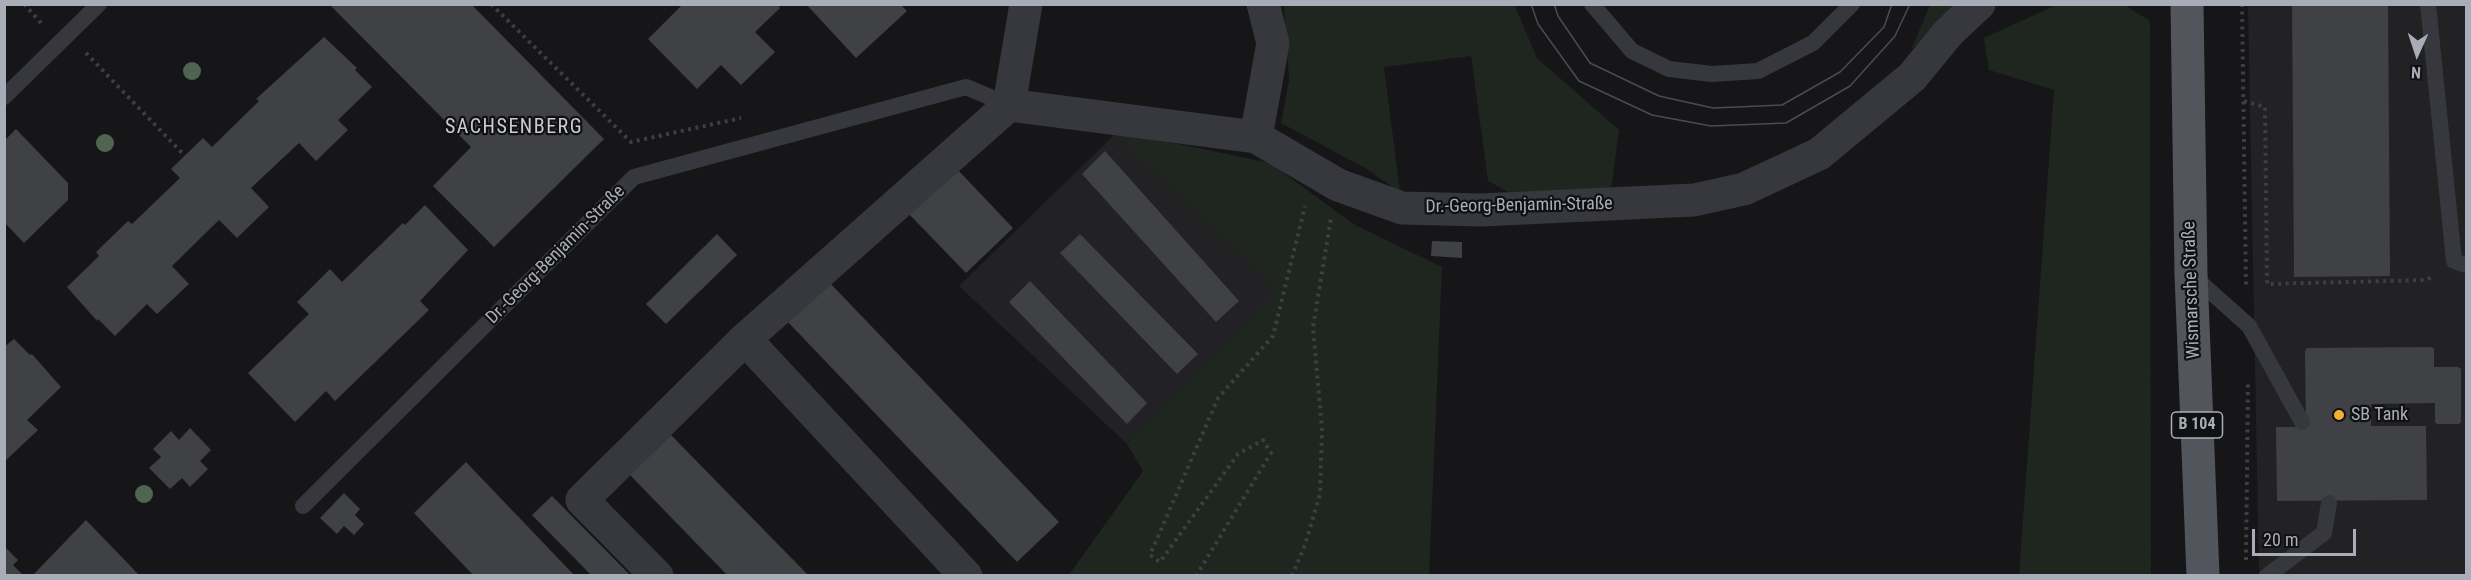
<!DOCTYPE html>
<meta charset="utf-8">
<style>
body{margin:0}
#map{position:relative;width:2471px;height:580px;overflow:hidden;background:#161618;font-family:"Roboto Condensed",sans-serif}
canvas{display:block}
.frame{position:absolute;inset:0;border:6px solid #a8adb8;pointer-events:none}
.north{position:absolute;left:2387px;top:24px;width:60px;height:60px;-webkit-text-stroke:4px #111113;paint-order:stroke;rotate:183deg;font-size:16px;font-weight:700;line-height:24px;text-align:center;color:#a8adb8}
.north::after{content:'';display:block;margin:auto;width:21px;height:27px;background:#a8adb8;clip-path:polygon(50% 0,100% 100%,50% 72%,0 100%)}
.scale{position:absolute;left:2252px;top:529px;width:104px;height:27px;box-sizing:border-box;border:3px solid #a8adb8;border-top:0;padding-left:8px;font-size:18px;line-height:21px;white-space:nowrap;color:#a8adb8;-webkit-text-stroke:4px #111113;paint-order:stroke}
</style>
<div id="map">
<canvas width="2471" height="580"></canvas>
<div class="frame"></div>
<div class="north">N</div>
<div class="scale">20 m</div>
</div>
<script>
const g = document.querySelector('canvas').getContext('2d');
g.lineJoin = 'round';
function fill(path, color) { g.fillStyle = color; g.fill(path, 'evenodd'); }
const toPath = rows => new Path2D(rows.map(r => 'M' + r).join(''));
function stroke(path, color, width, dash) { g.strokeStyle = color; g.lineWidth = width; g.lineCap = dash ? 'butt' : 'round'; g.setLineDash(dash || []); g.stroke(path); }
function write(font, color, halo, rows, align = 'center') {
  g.font = font + ' "Roboto Condensed",sans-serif'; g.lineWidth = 4.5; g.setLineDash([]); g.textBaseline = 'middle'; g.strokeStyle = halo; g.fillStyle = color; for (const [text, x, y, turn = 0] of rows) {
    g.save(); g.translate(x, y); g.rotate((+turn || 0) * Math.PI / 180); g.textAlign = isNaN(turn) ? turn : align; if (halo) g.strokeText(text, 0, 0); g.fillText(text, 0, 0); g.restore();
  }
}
fill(toPath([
 [2248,5,2466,5,2466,575,2259,575],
 [1115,134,1277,289,1127,444,959,286]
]), '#222225');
fill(toPath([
 [1514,4,1537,58,1619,130,1611,190,1508,192,1488,181,1471,56,1384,67,1400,192,1365,168,1281,123,1289,80,1284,5],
 [1930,5,1955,5,1953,12,1911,50],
 [2056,5,2125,5,2150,21,2151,575,2019,575,2054,90,1989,70,1984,38],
 [1115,134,1179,144,1270,163,1355,225,1442,267,1429,575,1068,576,1143,471,1127,444,1277,289]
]), '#1e261f');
fill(toPath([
 [329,4,471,4,604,139,494,247,433,186,471,147],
 [683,4,777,4,780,8,755,32,775,52,741,85,721,65,697,89,648,39],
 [806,4,900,4,907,11,856,58],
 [2292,4,2388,4,2390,276,2294,277],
 [324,37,357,68,355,70,372,87,338,120,348,130,316,161,299,143,251,188,269,207,237,238,219,220,172,266,189,284,157,314,147,304,115,336,98,319,97,321,67,287,99,256,96,252,128,221,132,224,180,178,171,169,203,138,212,147,259,101,256,99],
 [16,129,68,183,68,200,24,243,4,222,4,141],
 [1105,151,1239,301,1216,322,1082,174],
 [957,169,1013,228,966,273,909,214],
 [425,205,468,250,420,301,429,310,335,401,326,391,295,422,248,373,309,314,297,302,330,269,342,282,403,223,405,225],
 [717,234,737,255,666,324,646,304],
 [1080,234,1198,354,1177,374,1060,253],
 [1432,241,1462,242,1462,258,1431,256],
 [1030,281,1147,403,1127,424,1009,302],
 [829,282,1059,522,1017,562,787,321],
 [14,339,30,355,32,354,61,387,27,420,38,430,4,462,4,347],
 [2432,347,2434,349,2434,367,2458,367,2461,369,2461,422,2459,424,2437,424,2435,422,2435,403,2371,404,2371,426,2426,426,2427,500,2277,501,2276,427,2306,427,2305,351,2307,348],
 [190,428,211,450,200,461,208,469,190,487,182,478,170,489,149,468,161,457,153,449,171,431,179,440],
 [671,435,809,576,728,576,630,475],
 [466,462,575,576,474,576,414,513],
 [344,493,360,509,355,515,364,524,354,535,344,526,337,534,320,518],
 [552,496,631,576,592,576,532,515],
 [86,520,140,576,32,576],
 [4,546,18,560,13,565,24,576,4,576]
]), '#404145');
stroke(toPath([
 [24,4,42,24],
 [491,4,631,142,741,118],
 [2242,4,2246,287],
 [86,53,185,156],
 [2244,101,2265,107,2267,284,2427,280,2434,275],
 [2246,560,2248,381],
 [1196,576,1271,453,1263,440,1238,454,1160,562,1150,555,1218,398,1273,336,1305,206],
 [1292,576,1305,545,1320,494,1322,429,1313,327,1331,218]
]), '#3d3f44', 4, [3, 4.5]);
stroke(toPath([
 [1592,4,1632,51,1669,69,1712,74,1758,71,1813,43,1852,4],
 [2428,4,2454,261,2466,265],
 [4,97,99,4],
 [2193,276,2249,326,2302,422],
 [303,506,634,177,966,87,1009,105],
 [2267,576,2324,533,2329,503]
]), '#37383d', 16);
stroke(toPath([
 [1009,105,1026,4],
 [1256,137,1273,43,1263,4],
 [745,339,966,576],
 [657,576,582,500,745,339,1009,105,1256,137,1338,185,1402,208,1481,210,1694,200,1744,189,1819,154,1912,77,1949,32,1979,4]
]), '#37383d', 33);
stroke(toPath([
 [2187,4,2191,274,2203,576]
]), '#53555c', 33);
stroke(toPath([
 [1531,4,1538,24,1579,81,1652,115,1711,126,1786,123,1850,86,1895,36,1910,4],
 [1554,4,1558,16,1590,63,1659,96,1713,108,1782,105,1840,72,1884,27,1892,4]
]), '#4a4c52', 1.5);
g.fillStyle = '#506452';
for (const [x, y] of [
 [192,71],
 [105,143],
 [144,494]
]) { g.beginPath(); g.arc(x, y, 9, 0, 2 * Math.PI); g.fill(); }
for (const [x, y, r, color] of [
 [2339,415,6,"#f2b134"]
]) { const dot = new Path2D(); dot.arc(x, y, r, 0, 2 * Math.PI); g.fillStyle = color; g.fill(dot); stroke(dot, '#111113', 2); }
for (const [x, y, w] of [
 [2197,425,51]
]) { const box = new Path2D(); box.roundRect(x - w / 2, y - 13, w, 26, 4.5); g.fillStyle = '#111113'; g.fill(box); stroke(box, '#a8adb8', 1.5); }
write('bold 16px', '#a8adb8', null, [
 ["B 104",2197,425]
]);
write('18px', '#a8adb8', '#111113', [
 ["Dr.-Georg-Benjamin-Straße",1519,206,-1],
 ["Dr.-Georg-Benjamin-Straße",556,255,-45],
 ["Wismarsche Straße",2192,290,-92]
]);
write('18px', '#a8adb8', '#111113', [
 ["SB Tank",2351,415]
], 'left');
g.letterSpacing = '1.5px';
write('20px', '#c9ccd4', '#111113', [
 ["SACHSENBERG",514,128]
]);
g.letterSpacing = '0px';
</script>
